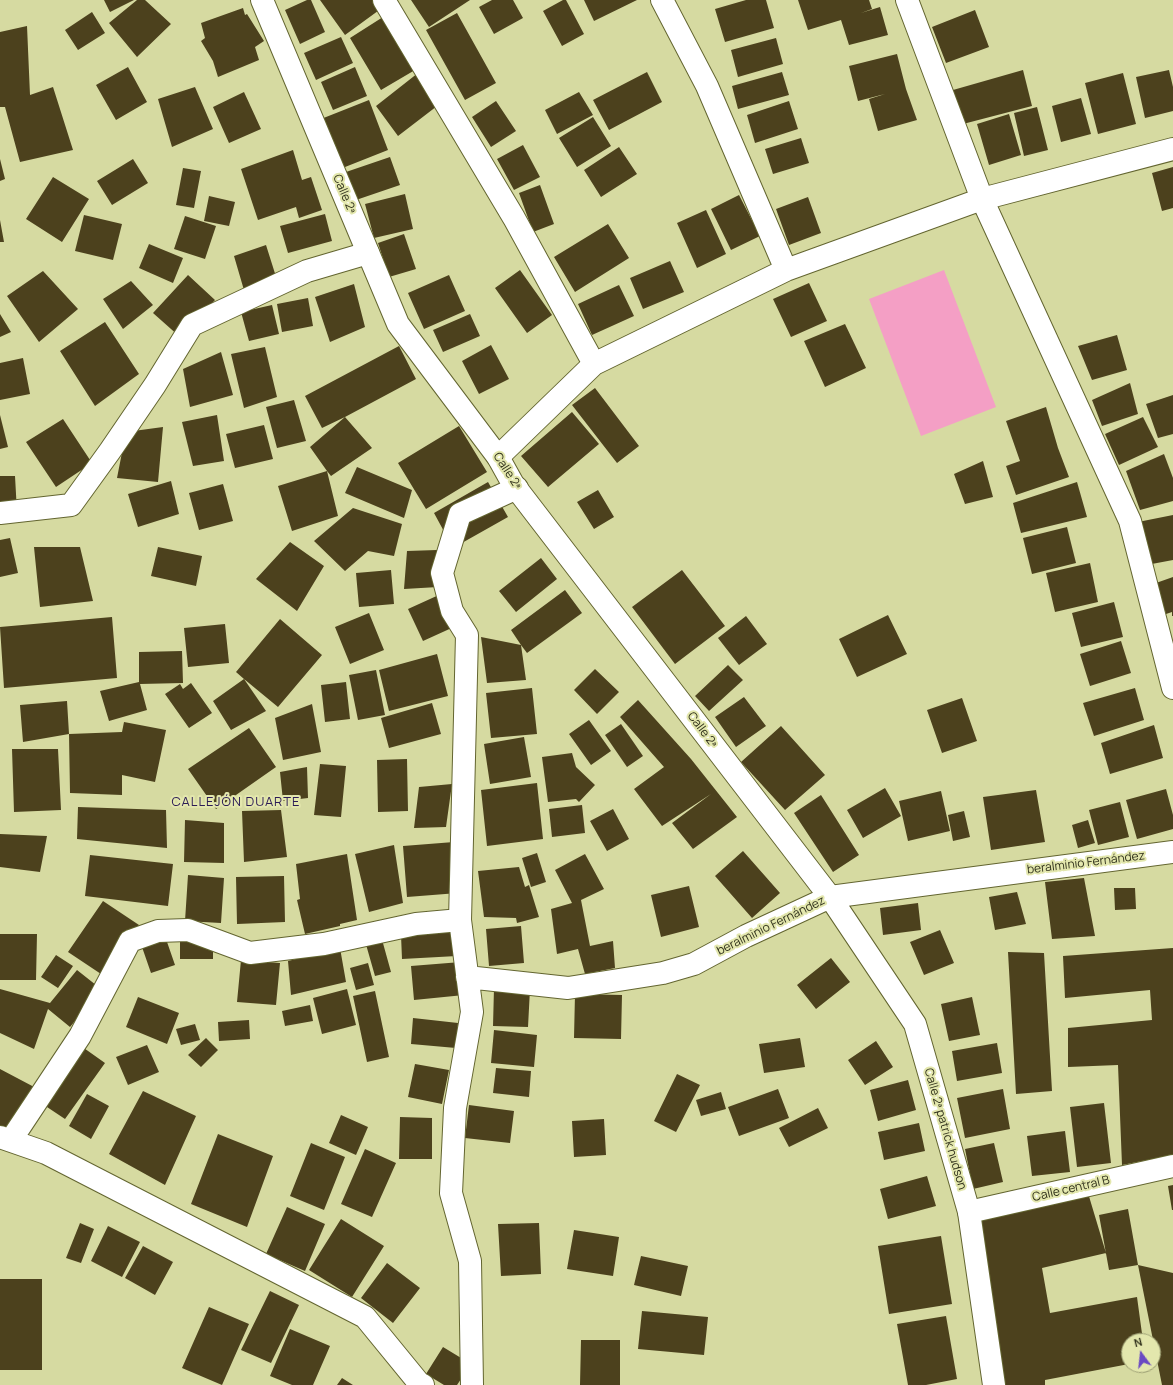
<!DOCTYPE html>
<meta charset="utf-8">
<style>
body{margin:0}
#map{position:relative;width:1173px;height:1385px;overflow:hidden;background:#d6daa1;font-family:Manrope,sans-serif}
canvas{display:block}
.north{position:absolute;left:1121px;top:1333px;width:40px;height:40px;box-sizing:border-box;background:#e3e7ad;border:1px solid #9b9e73;border-radius:50%;rotate:345deg;font-size:11px;font-weight:700;line-height:16px;text-align:center;color:#30311b}
.north::after{content:'';display:block;margin:auto;width:14px;height:18px;background:#6a49c2;clip-path:polygon(50% 0,100% 100%,50% 72%,0 100%)}
</style>
<div id="map">
<canvas width="1173" height="1385"></canvas>
<div class="north">N</div>
</div>
<script>
const g = document.querySelector('canvas').getContext('2d');
g.lineJoin = 'round';
function fill(path, color) { g.fillStyle = color; g.fill(path, 'evenodd'); }
const toPath = rows => new Path2D(rows.map(r => 'M' + r).join(''));
function stroke(path, color, width, dash) { g.strokeStyle = color; g.lineWidth = width; g.lineCap = dash ? 'butt' : 'round'; g.setLineDash(dash || []); g.stroke(path); }
function write(font, color, halo, rows, align = 'center') {
  g.font = font + ' Manrope,sans-serif'; g.lineWidth = 4; g.setLineDash([]); g.textBaseline = 'middle'; g.strokeStyle = halo; g.fillStyle = color; for (const [text, x, y, turn = 0] of rows) {
    g.save(); g.translate(x, y); g.rotate((+turn || 0) * Math.PI / 180); g.textAlign = isNaN(turn) ? turn : align; if (halo) g.strokeText(text, 0, 0); g.fillText(text, 0, 0); g.restore();
  }
}
fill(toPath([
 [944,270,996,407,921,436,869,299]
]), '#f49fc5');
fill(toPath([
 [104,0,134,0,110,12],
 [137,0,145,0,171,24,137,57,109,23],
 [307,0,311,0,325,32,300,44,285,10],
 [320,0,376,0,382,8,345,35],
 [411,0,470,0,429,27],
 [492,0,513,0,523,18,494,34,479,7],
 [563,0,566,0,584,34,562,46,543,11],
 [584,0,637,0,594,21],
 [746,0,766,0,774,28,725,42,715,9],
 [798,0,869,0,872,9,861,13,880,7,888,35,849,45,841,20,808,30],
 [243,8,245,15,247,14,264,41,255,47,259,60,218,77,213,61,201,41,205,38,201,23],
 [975,10,989,47,946,63,932,27],
 [92,12,105,33,78,50,65,30],
 [457,13,496,83,465,100,426,30],
 [383,17,415,70,381,90,350,38],
 [27,26,30,95,53,87,73,150,20,162,5,107,0,107,0,32],
 [341,37,353,63,316,80,304,53],
 [776,38,783,64,738,77,731,50],
 [897,54,906,89,917,120,878,131,869,99,885,94,858,101,849,66],
 [128,67,147,102,116,120,96,85],
 [355,67,367,96,333,110,321,82],
 [1023,70,1032,106,963,124,953,90],
 [1169,70,1173,87,1173,111,1145,118,1136,77],
 [647,72,662,102,609,130,593,100],
 [782,72,789,95,738,109,732,86],
 [418,73,441,103,398,136,376,106],
 [1123,73,1136,124,1098,134,1085,83],
 [195,87,213,129,172,147,158,99],
 [244,92,261,129,229,143,213,107],
 [579,92,593,115,557,134,545,110],
 [1081,98,1091,134,1061,142,1052,106],
 [369,100,388,150,340,169,321,119],
 [496,101,516,131,491,147,472,117],
 [789,101,798,129,755,143,747,115],
 [1037,107,1048,150,1024,156,1014,113],
 [1009,114,1021,155,989,165,977,124],
 [593,117,611,146,577,167,559,138],
 [801,138,809,163,773,174,765,149],
 [523,145,540,177,514,190,497,159],
 [619,147,637,174,601,197,584,170],
 [293,150,302,180,311,177,322,210,299,218,296,207,258,220,241,169],
 [390,157,400,185,356,200,346,172],
 [0,159,5,179,0,181],
 [133,159,148,183,112,205,97,181],
 [1173,167,1173,208,1162,211,1152,173],
 [183,168,201,171,194,208,176,205],
 [53,177,89,199,62,242,26,219],
 [540,185,554,224,533,232,519,193],
 [405,194,413,229,374,238,365,204],
 [739,195,760,236,731,250,711,209],
 [209,196,235,202,229,226,204,221],
 [808,197,821,233,789,245,776,209],
 [706,210,726,254,697,268,677,223],
 [325,214,332,241,288,253,280,226],
 [84,215,122,224,113,260,75,251],
 [185,216,216,226,205,259,174,249],
 [0,220,4,242,0,242],
 [608,224,629,258,575,292,554,257],
 [404,234,416,269,389,277,378,243],
 [149,244,183,258,173,283,139,268],
 [266,245,278,283,246,297,234,256],
 [670,261,684,292,643,309,630,278],
 [520,270,552,315,527,333,495,288],
 [43,271,78,309,39,342,7,296],
 [188,275,215,300,180,337,153,313],
 [449,275,465,311,424,329,408,293],
 [131,281,153,305,123,329,103,299],
 [809,283,827,321,791,337,773,299],
 [354,284,365,327,330,342,315,297],
 [619,285,634,316,592,335,578,304],
 [308,298,313,326,282,332,277,304],
 [272,305,279,334,249,341,241,312],
 [0,314,11,332,0,337],
 [470,314,480,336,443,352,433,330],
 [105,322,139,374,95,406,60,351],
 [845,324,866,368,825,387,804,341],
 [1117,335,1127,370,1092,380,1078,346],
 [491,345,509,379,479,394,462,361],
 [399,346,416,379,345,417,372,448,331,476,327,471,338,516,292,531,278,486,327,471,310,447,345,417,322,428,305,396],
 [265,347,277,397,244,408,231,354],
 [221,352,233,395,190,407,183,369],
 [23,358,30,394,0,400,0,363],
 [1130,383,1138,414,1102,426,1092,400],
 [595,388,639,446,617,463,572,405],
 [1173,395,1173,434,1158,438,1146,404],
 [294,400,306,441,277,448,266,407],
 [1046,407,1058,448,1069,477,1016,495,1006,466,1020,461,1006,421],
 [572,412,599,444,548,487,521,456],
 [0,415,8,447,0,449],
 [217,415,224,461,193,466,182,422],
 [1143,417,1158,447,1119,465,1105,434],
 [63,419,92,463,56,487,26,442],
 [264,425,273,459,235,468,226,434],
 [459,426,487,472,426,509,398,463],
 [163,427,158,482,117,478,126,432],
 [1164,454,1173,478,1173,501,1140,510,1126,471],
 [983,461,993,497,965,504,954,474],
 [357,467,412,490,404,518,345,493],
 [0,476,15,476,17,512,0,513],
 [171,481,179,514,138,527,128,494],
 [488,482,508,517,453,548,434,513],
 [1077,482,1087,517,1021,533,1013,503],
 [223,484,233,521,199,530,189,493],
 [598,490,614,517,594,529,577,502],
 [353,508,402,524,394,556,368,551,345,571,314,541],
 [1173,515,1173,560,1141,566,1133,523],
 [1067,527,1076,563,1032,574,1023,538],
 [10,538,18,573,0,577,0,540],
 [290,542,324,566,297,611,256,579],
 [34,547,80,547,93,601,40,607],
 [158,547,202,556,196,586,151,576],
 [437,550,438,587,404,589,407,551],
 [541,558,557,579,516,612,499,591],
 [1090,563,1098,602,1055,612,1046,573],
 [391,570,394,604,359,607,356,573],
 [682,570,725,626,675,664,632,607],
 [1173,577,1173,616,1172,616,1172,612,1166,614,1156,583],
 [565,590,582,613,527,653,521,645,526,680,487,683,481,637,521,645,511,630],
 [441,594,456,626,423,641,408,609],
 [1114,602,1123,637,1081,647,1072,613],
 [369,613,384,650,350,664,335,627],
 [888,615,907,654,857,677,839,639],
 [746,616,767,644,739,665,718,638],
 [112,617,117,678,4,688,0,627],
 [280,619,322,655,278,707,244,679,266,711,231,730,213,701,244,679,236,672],
 [225,624,229,663,188,667,184,628],
 [1121,641,1131,673,1090,686,1080,654],
 [182,651,183,683,140,684,147,710,109,721,100,691,139,682,139,652],
 [437,654,448,696,389,711,379,670],
 [728,665,743,680,709,711,695,696],
 [595,669,619,692,597,714,574,690],
 [376,670,385,715,358,720,349,675],
 [346,682,350,719,325,722,321,685],
 [191,683,212,713,189,728,165,694,180,684,183,689],
 [532,688,537,734,491,738,486,693],
 [1135,688,1144,720,1094,736,1083,703],
 [744,697,766,726,736,747,715,717],
 [962,698,977,741,942,753,927,710],
 [638,700,691,759,737,817,693,849,672,823,711,794,662,826,634,789,664,767,620,717],
 [67,701,69,734,23,742,20,705],
 [432,703,441,734,389,748,381,718],
 [312,704,321,752,283,760,275,718],
 [589,720,611,751,591,765,569,734],
 [124,722,166,730,155,782,122,775,122,795,70,793,69,734,122,732],
 [621,724,643,756,627,767,605,735],
 [1154,725,1163,758,1110,774,1101,743],
 [781,726,825,775,785,810,741,762],
 [249,728,276,767,216,809,188,769],
 [524,737,531,777,490,784,484,744],
 [12,749,58,749,61,810,14,812],
 [572,753,576,767,595,785,579,802,576,799,548,802,542,757],
 [407,759,408,811,378,812,377,760],
 [320,764,346,766,341,817,314,815],
 [307,767,308,798,283,801,280,772],
 [537,783,543,839,487,846,481,790],
 [452,784,446,827,414,828,419,787],
 [885,788,901,816,863,838,847,810],
 [1166,789,1173,815,1173,829,1137,839,1126,800],
 [1036,790,1045,842,991,850,983,797],
 [941,791,950,831,908,841,899,801],
 [821,795,859,855,833,872,794,813],
 [1120,802,1129,837,1098,845,1089,810],
 [582,805,585,833,552,837,549,809],
 [78,807,166,810,167,848,77,839],
 [613,809,629,839,607,851,590,821],
 [281,810,287,857,244,862,242,811],
 [964,811,970,837,953,841,948,815],
 [185,820,224,823,224,863,184,862],
 [1088,820,1095,843,1078,848,1072,825],
 [0,834,47,836,40,872,0,867],
 [454,842,458,893,407,897,403,846],
 [394,845,403,903,369,912,355,854],
 [743,851,780,893,752,918,715,876],
 [537,853,546,882,531,887,522,858],
 [347,854,357,920,340,924,340,926,305,934,297,900,300,899,296,864],
 [585,854,604,889,581,900,590,946,613,941,615,968,585,974,578,949,557,954,551,909,572,903,555,870],
 [90,855,173,864,168,906,85,896],
 [519,867,525,887,529,885,539,917,517,923,516,918,484,917,478,871],
 [188,875,224,878,221,923,185,921],
 [284,876,285,922,237,924,236,877],
 [1084,878,1095,936,1052,939,1045,882],
 [689,886,699,927,661,937,651,895],
 [1114,888,1135,888,1136,909,1115,910],
 [1017,892,1026,924,995,930,989,897],
 [103,901,139,925,104,976,68,952],
 [918,903,921,930,883,935,880,908],
 [521,926,524,963,489,966,486,929],
 [940,930,954,963,924,975,910,942],
 [456,932,457,956,402,959,401,935],
 [0,934,37,934,36,980,0,980],
 [381,936,391,972,375,976,365,941],
 [166,939,175,965,151,973,142,947],
 [180,941,213,941,213,959,180,959],
 [340,948,346,982,291,995,288,961],
 [1173,948,1173,1155,1122,1165,1118,1065,1068,1067,1068,1028,1152,1020,1150,990,1065,998,1063,956],
 [1008,952,1044,953,1052,1091,1016,1094],
 [56,955,73,966,58,988,41,977],
 [831,958,850,982,816,1009,797,985],
 [241,960,280,963,276,1005,237,1002],
 [461,962,464,995,414,1000,411,966],
 [368,963,374,985,356,990,350,968],
 [77,970,101,989,70,1027,48,1009,34,1049,0,1033,0,989,50,1003],
 [494,988,530,989,528,1027,493,1026],
 [347,989,356,1025,322,1034,313,998],
 [375,991,389,1057,367,1062,353,996],
 [575,994,622,995,621,1039,574,1038],
 [138,997,179,1013,167,1044,126,1027],
 [972,997,980,1035,949,1041,941,1004],
 [310,1005,313,1021,285,1026,282,1011],
 [413,1018,458,1023,456,1048,411,1044],
 [249,1020,250,1039,219,1041,218,1022],
 [195,1024,200,1040,181,1045,176,1029],
 [494,1030,537,1035,534,1067,491,1063],
 [206,1038,218,1050,201,1067,188,1055],
 [800,1038,805,1067,764,1073,759,1044],
 [876,1041,893,1067,865,1085,848,1060],
 [997,1043,1002,1073,957,1081,952,1051],
 [147,1045,159,1072,128,1085,116,1057],
 [81,1046,105,1063,65,1119,41,1103],
 [415,1064,449,1070,442,1104,408,1097],
 [496,1068,531,1071,529,1097,493,1093],
 [0,1069,36,1088,7,1129,0,1126],
 [677,1074,700,1085,676,1132,654,1121],
 [908,1080,916,1110,878,1121,870,1090],
 [778,1089,789,1118,739,1136,728,1107],
 [1003,1089,1010,1129,965,1138,957,1098],
 [143,1091,196,1116,165,1185,109,1154],
 [721,1092,726,1109,701,1116,696,1100],
 [87,1094,109,1106,91,1139,69,1126],
 [1104,1103,1111,1163,1077,1167,1070,1107],
 [469,1105,514,1111,510,1143,465,1138],
 [818,1108,828,1128,789,1147,779,1128],
 [341,1115,368,1127,356,1155,329,1143],
 [400,1117,432,1118,432,1159,399,1159],
 [604,1119,606,1155,574,1157,572,1121],
 [919,1123,925,1151,884,1160,878,1132],
 [1065,1131,1070,1172,1032,1176,1027,1136],
 [218,1134,273,1156,247,1227,191,1204],
 [311,1143,345,1157,324,1210,290,1196],
 [994,1143,1003,1182,973,1189,965,1149],
 [365,1149,396,1163,372,1217,341,1204],
 [927,1176,936,1206,888,1219,880,1189],
 [1173,1185,1173,1210,1172,1210,1168,1186],
 [1088,1193,1106,1253,1042,1268,1050,1313,1137,1297,1143,1341,1129,1341,1129,1364,1045,1380,1045,1385,999,1385,976,1219],
 [287,1207,325,1224,305,1271,266,1254],
 [1128,1209,1138,1265,1109,1270,1099,1215],
 [341,1219,384,1246,352,1297,309,1270],
 [80,1223,94,1229,81,1263,66,1258],
 [539,1223,541,1274,501,1276,498,1224],
 [108,1226,140,1242,122,1277,91,1261],
 [574,1230,619,1237,613,1276,567,1269],
 [941,1236,952,1304,889,1314,878,1246],
 [143,1246,173,1262,155,1295,125,1278],
 [641,1256,688,1266,681,1296,634,1285],
 [387,1263,420,1288,393,1323,361,1298],
 [1138,1265,1173,1273,1173,1385,1162,1385],
 [0,1279,42,1279,42,1370,0,1370],
 [270,1291,299,1305,271,1363,241,1350],
 [209,1307,249,1324,222,1385,182,1368],
 [642,1311,708,1317,704,1355,638,1349],
 [946,1316,957,1379,926,1385,908,1385,897,1324],
 [290,1329,330,1346,313,1385,292,1385,270,1376],
 [581,1340,620,1340,620,1385,580,1385],
 [443,1347,471,1364,457,1385,444,1385,426,1374],
 [342,1378,353,1385,337,1385]
]), '#4c411d');
const minor = toPath([
 [384,0,514,218,594,364],
 [662,0,707,86,786,270],
 [907,0,982,199,1130,521,1173,688],
 [498,457,594,364,786,270,982,199,1173,149],
 [0,513,71,505,110,451,155,385,192,325,307,271,368,253],
 [467,977,568,988,663,973,694,964,746,936,830,897],
 [0,1137,46,1153,365,1317,419,1383,423,1385],
 [11,1140,80,1036,130,941,158,931,188,930,250,953,324,944,416,924,460,920],
 [969,1212,1173,1166],
 [472,1385,470,1261,451,1193,455,1108,472,1012,460,920,467,635,452,611,442,573,460,514,517,488]
]);
const major = toPath([
 [262,0,398,324,498,457,513,484,830,897,915,1024,969,1212,994,1385],
 [830,897,1173,852]
]);
stroke(minor, '#636530', 24);
stroke(major, '#636530', 24);
stroke(minor, '#fff', 22);
stroke(major, '#fff', 22);
write('12px', '#30311b', '#e3e7ad', [
 ["Calle 2ª",344,194,67],
 ["Calle 2ª",507,471,57],
 ["Calle 2ª",702,730,53],
 ["beralminio Fernández",1086,863,-7],
 ["beralminio Fernández",771,926,-26],
 ["Calle 2ª patrick hudson",945,1129,74],
 ["Calle central B",1071,1189,-13]
]);
g.letterSpacing = '1px';
write('13px', '#2c1c56', '#e3e7ad', [
 ["CALLEJÓN DUARTE",236,802]
]);
g.letterSpacing = '0px';
</script>
